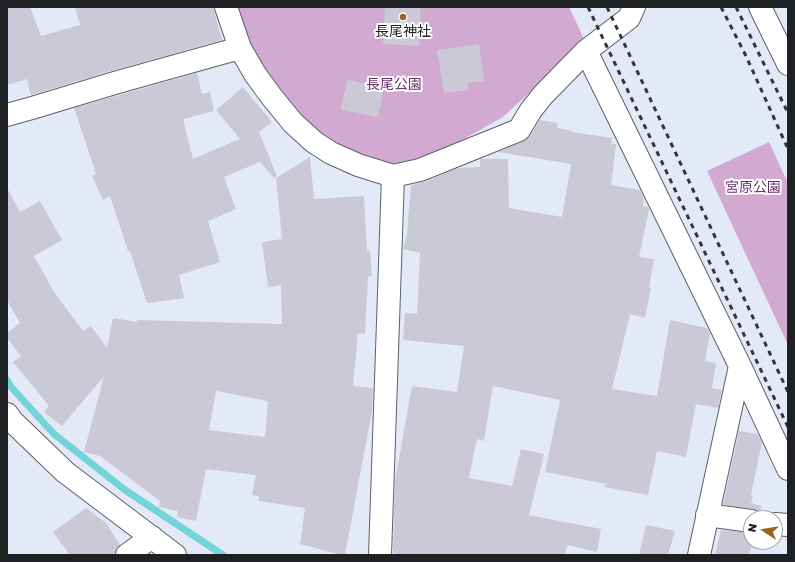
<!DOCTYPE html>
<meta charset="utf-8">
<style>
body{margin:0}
#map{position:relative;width:795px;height:562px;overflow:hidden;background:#e3e9f6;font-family:"Golos Text",sans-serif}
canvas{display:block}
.frame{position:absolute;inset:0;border:8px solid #1e2024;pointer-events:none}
.north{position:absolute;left:743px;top:510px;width:40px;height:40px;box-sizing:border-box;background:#fff;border:1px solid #a5a6a7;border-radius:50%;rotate:282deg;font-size:11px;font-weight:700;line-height:16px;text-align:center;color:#1e2024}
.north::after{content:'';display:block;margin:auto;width:14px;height:18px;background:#9d6123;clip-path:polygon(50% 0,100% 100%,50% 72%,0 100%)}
</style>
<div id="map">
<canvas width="795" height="562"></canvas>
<div class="frame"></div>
<div class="north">N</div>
</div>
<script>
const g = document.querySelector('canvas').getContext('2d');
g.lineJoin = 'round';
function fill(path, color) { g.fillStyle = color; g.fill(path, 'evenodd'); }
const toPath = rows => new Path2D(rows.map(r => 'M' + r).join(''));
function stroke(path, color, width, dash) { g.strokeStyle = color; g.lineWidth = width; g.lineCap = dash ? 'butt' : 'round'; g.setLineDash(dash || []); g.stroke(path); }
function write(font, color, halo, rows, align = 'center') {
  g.font = font + ' "Golos Text","Noto Sans JP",sans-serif'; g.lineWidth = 4; g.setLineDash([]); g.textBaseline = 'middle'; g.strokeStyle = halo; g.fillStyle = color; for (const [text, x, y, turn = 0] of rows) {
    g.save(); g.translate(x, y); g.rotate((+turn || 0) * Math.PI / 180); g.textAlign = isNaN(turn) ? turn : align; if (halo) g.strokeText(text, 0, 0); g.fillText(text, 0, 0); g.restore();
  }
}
fill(toPath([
 [234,7,569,7,585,41,503,117,443,151,415,163,385,165,321,142,256,62],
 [769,142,788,183,788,345,707,171]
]), '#d2aad1');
stroke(toPath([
 [7,380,11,387,54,434,125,490,223,555]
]), '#74d3d8', 7);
fill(toPath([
 [7,7,30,7,41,36,80,25,75,7,213,7,222,40,114,70,31,95,27,79,7,85],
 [385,7,421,7,419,46,383,44],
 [479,44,484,81,468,83,468,90,444,93,437,50],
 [197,73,202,94,210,92,214,111,183,119,193,159,240,139,216,110,243,87,272,122,259,132,277,176,274,178,260,162,224,177,236,209,208,221,220,262,179,275,184,298,147,303,130,251,128,251,110,196,103,200,92,176,96,174,74,108],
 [347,80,384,87,378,117,341,110],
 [540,120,558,123,557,128,573,131,572,132,612,138,611,144,616,144,611,185,640,190,644,198,643,206,648,207,649,209,639,257,654,259,649,287,651,288,645,318,630,314,612,389,657,396,670,320,707,328,710,334,705,361,716,363,712,388,722,390,718,408,696,404,686,457,657,451,648,495,605,487,606,484,545,472,560,400,493,386,484,441,477,439,469,478,512,486,521,449,544,454,529,515,601,529,597,552,567,545,565,555,393,555,395,481,412,386,457,392,464,346,403,340,405,313,417,314,420,253,403,249,407,234,411,185,425,182,457,168,480,167,480,159,508,159,509,208,562,217,571,164,498,152,524,141,530,136],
 [310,157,314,199,364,196,367,251,370,251,372,276,368,277,365,334,358,333,353,386,373,388,372,411,345,555,341,555,300,544,305,508,259,501,259,496,252,495,256,475,206,469,196,521,177,517,178,511,159,507,160,501,100,456,84,452,104,376,62,426,44,412,49,406,13,362,21,356,7,338,7,333,20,323,7,300,7,188,20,212,40,201,62,240,34,256,54,292,83,331,91,326,107,348,113,318,137,322,137,320,282,324,281,285,268,287,262,242,282,239,276,178],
 [216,391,268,401,265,437,209,430],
 [739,431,758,434,762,442,751,495,753,496,751,503,761,506,760,513,753,509,723,505],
 [86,508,106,523,120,545,116,550,115,555,70,555,53,532],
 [646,525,675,531,668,555,639,555],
 [721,530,751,533,751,542,753,542,749,555,715,555]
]), '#ccc9d6');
const minor = toPath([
 [226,7,240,48,255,74,271,96,293,123,314,142,331,153,358,165,393,176,420,170,519,130,531,110,543,95,586,51,629,18,634,7],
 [760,7,788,64],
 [586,51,740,366,788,469],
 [7,115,32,108,118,82,240,48],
 [7,414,12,421,65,472,175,555],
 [707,515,751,521],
 [775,524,788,525],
 [127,555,152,537],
 [380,555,393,176],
 [699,555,740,366]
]);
stroke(minor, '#5b616b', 24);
stroke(minor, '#fff', 22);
stroke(toPath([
 [588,7,788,427],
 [607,7,788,392],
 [721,7,746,56,788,149],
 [736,7,788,113]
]), '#34363b', 3, [5, 5]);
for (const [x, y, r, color] of [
 [403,17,4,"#9d6123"]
]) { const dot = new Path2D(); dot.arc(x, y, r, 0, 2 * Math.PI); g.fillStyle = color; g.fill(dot); stroke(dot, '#fff', 1.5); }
write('14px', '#1e2024', '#fff', [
 ["長尾神社",403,32]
]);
write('14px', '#6c2f6d', '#fff', [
 ["長尾公園",394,85],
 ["宮原公園",753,188]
]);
</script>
